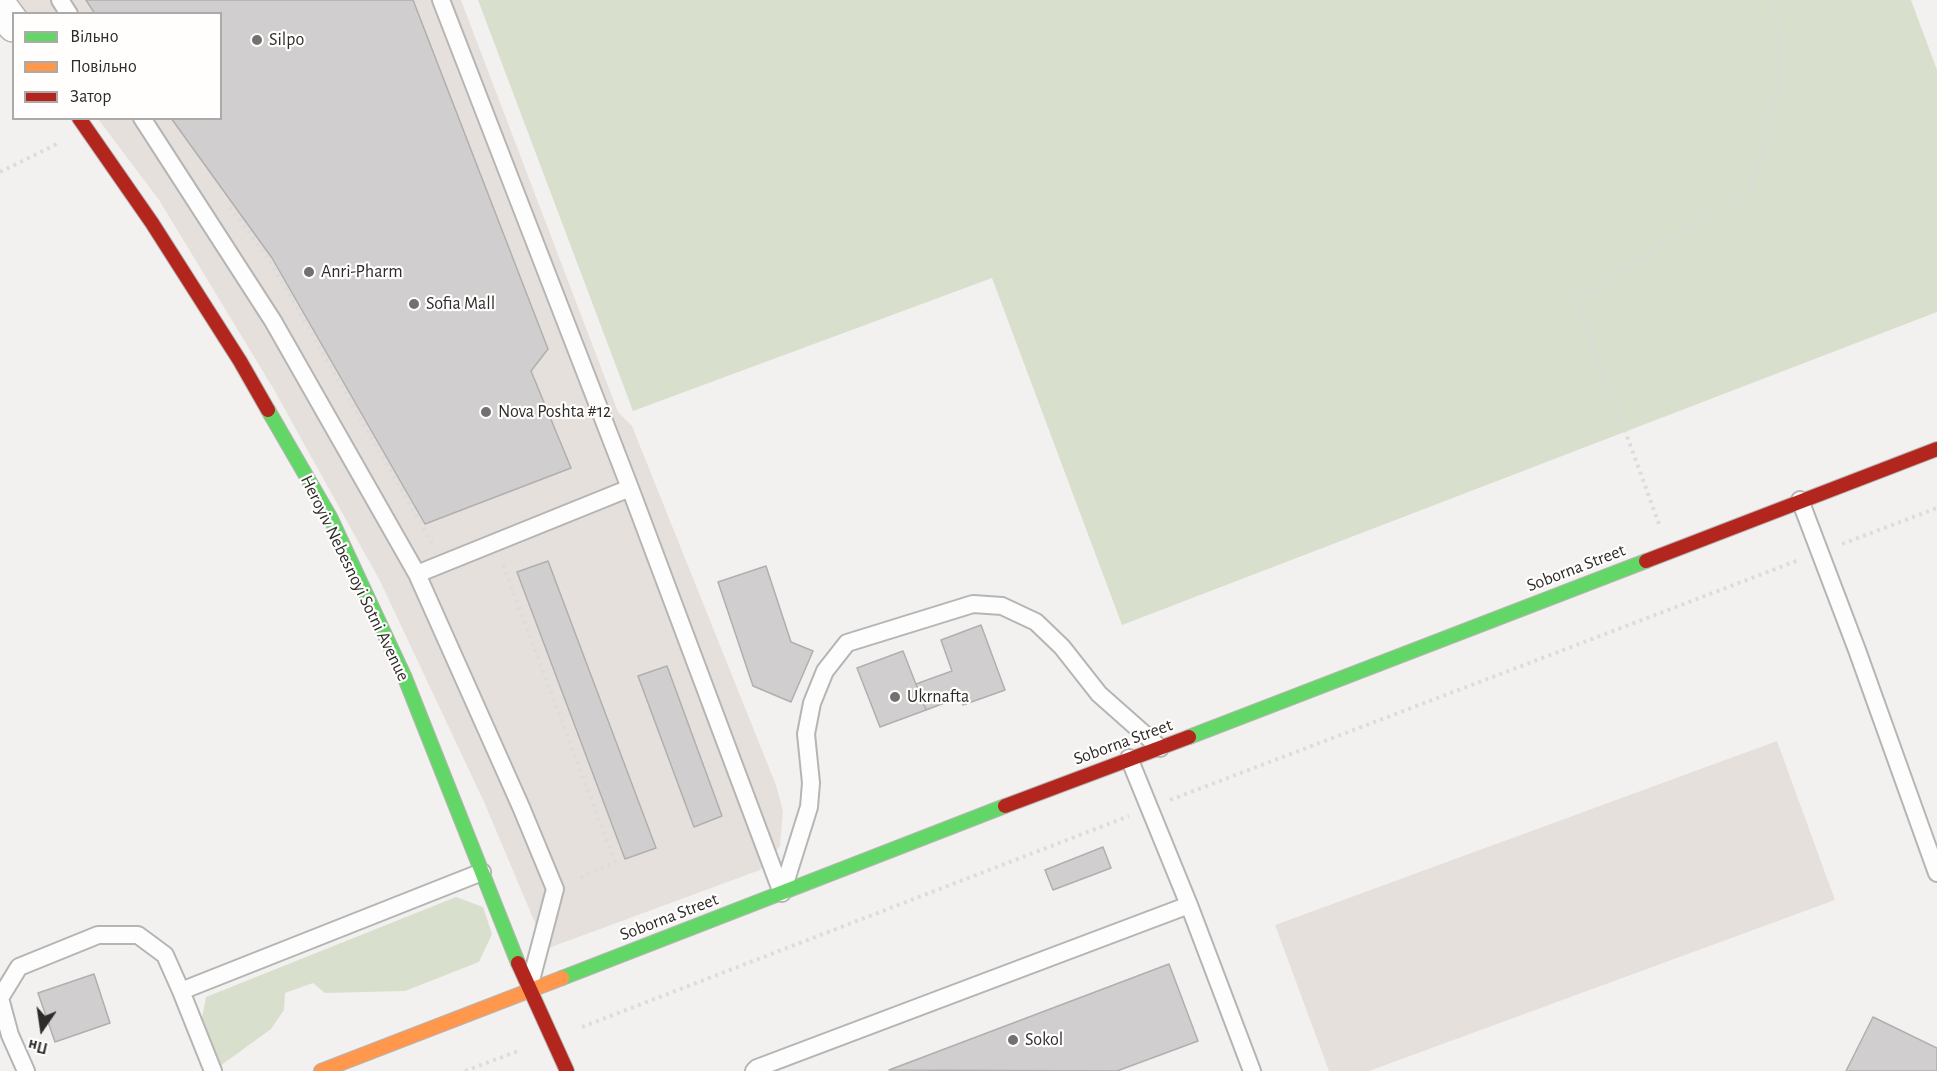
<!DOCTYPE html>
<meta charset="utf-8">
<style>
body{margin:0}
#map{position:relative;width:1937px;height:1071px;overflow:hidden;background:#f3f1ef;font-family:"Alegreya Sans",sans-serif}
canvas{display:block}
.legend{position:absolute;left:12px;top:12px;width:210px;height:108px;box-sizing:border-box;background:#fffefd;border:2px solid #abaaa9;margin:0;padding:8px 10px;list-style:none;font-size:18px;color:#2d2c2b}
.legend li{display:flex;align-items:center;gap:12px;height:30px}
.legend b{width:30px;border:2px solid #abaaa9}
.north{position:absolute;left:12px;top:999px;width:60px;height:60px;-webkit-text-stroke:4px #fffefd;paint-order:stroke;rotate:193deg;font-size:16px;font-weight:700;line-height:24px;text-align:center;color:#2d2c2b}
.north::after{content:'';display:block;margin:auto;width:21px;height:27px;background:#2d2c2b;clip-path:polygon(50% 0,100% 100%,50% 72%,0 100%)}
</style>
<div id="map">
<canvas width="1937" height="1071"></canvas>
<ul class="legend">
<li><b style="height:8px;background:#63d668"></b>Вільно</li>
<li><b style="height:8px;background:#ff974d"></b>Повільно</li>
<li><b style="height:8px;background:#b3261e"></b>Затор</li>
</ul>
<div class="north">Пн</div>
</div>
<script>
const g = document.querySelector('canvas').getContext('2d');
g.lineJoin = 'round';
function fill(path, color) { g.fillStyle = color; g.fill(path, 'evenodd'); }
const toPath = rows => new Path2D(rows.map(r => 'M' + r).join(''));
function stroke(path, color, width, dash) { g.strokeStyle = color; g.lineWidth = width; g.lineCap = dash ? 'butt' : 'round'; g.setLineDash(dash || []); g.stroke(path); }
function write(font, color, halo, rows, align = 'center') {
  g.font = font + ' "Alegreya Sans",sans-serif'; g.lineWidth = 4.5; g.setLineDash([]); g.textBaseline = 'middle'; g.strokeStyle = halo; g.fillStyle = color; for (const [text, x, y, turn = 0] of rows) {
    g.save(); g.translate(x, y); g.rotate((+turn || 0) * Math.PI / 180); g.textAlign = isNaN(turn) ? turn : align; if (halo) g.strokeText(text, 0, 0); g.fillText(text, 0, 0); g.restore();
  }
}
fill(toPath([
 [10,0,461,0,618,412,632,426,776,785,783,811,780,846,760,870,546,949,484,802,380,581,273,388,159,200,98,119,220,118,220,14,20,13],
 [1777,741,1835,900,1369,1071,1329,1071,1275,925]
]), '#e6e0dc');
fill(toPath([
 [478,0,1911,0,1937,70,1937,312,1122,625,992,278,633,411],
 [456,897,483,907,492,934,479,962,405,991,325,993,313,983,285,993,284,1010,271,1029,220,1066,202,1018,206,997]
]), '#d8dfcd');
const building = toPath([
 [86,0,413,0,548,349,531,371,571,468,425,524,272,258,171,118,220,118,220,14,95,14,86,0],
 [548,561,656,848,625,859,517,572,548,561],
 [766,566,791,642,813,651,791,702,753,686,718,582,766,566],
 [981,625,1005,690,963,705,960,697,926,710,916,684,952,671,941,640,981,625],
 [903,651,926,710,880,727,857,668,903,651],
 [667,666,722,816,694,827,638,676,667,666],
 [1103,847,1111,868,1053,890,1045,870,1103,847],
 [1169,964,1198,1041,1117,1071,889,1070,1169,964],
 [94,974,110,1023,55,1042,38,993,94,974],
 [1873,1017,1937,1048,1937,1071,1846,1071,1873,1017]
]);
fill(building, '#d0cece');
stroke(building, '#b0afaf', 1.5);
const lane = toPath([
 [60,0,69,14],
 [441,0,630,488,782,893],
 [142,118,273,321,417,574,521,807,555,889,530,984],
 [1800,500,1857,650,1937,873],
 [417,574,630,488],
 [1129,758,1189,905,1252,1071],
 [782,893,809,807,811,783,806,734,812,703,825,671,847,643,973,604,1002,606,1036,622,1062,647,1099,694,1160,748],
 [181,991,482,872],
 [26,1071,10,1035,0,998,19,967,98,935,138,935,165,955,181,991,213,1071],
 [754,1071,757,1068,1189,905]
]);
const street = toPath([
 [0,6,14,25]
]);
const fast = toPath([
 [268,410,330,517,405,678,518,963],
 [1189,737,1646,561],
 [562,978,1005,806]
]);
const slow = toPath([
 [321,1071,562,978]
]);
const jam = toPath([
 [79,118,152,223,240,361,268,410],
 [1646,561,1937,449],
 [1005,806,1189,737],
 [518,963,567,1071]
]);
stroke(lane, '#b6b5b4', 20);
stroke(street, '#b6b5b4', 36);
stroke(fast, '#b6b5b4', 16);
stroke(slow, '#b6b5b4', 16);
stroke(jam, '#b6b5b4', 16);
stroke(toPath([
 [0,172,59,143],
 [230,207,271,263,433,545],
 [1659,524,1577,299,1751,189,1780,86,1775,0],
 [1842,544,1937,508],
 [503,565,615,862,575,880],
 [1170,800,1799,560],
 [582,1027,1129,816],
 [465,1071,521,1050]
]), '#dddcdb', 4, [3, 4.5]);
stroke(lane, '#fdfdfd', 16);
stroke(street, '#fdfdfd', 33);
stroke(fast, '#63d668', 14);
stroke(slow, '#ff974d', 14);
stroke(jam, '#b3261e', 14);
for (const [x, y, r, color] of [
 [257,40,6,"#727170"],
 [309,272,6,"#727170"],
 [414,304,6,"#727170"],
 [486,412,6,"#727170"],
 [895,697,6,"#727170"],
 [1013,1040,6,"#727170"]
]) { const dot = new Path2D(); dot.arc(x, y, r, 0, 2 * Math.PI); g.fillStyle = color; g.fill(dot); stroke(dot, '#fffefd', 2); }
write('18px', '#2d2c2b', '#fffefd', [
 ["Silpo",269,40],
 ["Anri-Pharm",321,272],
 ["Sofia Mall",426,304],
 ["Nova Poshta #12",498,412],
 ["Ukrnafta",907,697],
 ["Sokol",1025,1040]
], 'left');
write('18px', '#2d2c2b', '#fffefd', [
 ["Soborna Street",1576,568,-21],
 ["Heroyiv Nebesnoyi Sotni Avenue",355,578,64],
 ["Soborna Street",1123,742,-20],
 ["Soborna Street",669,917,-21]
]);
</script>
